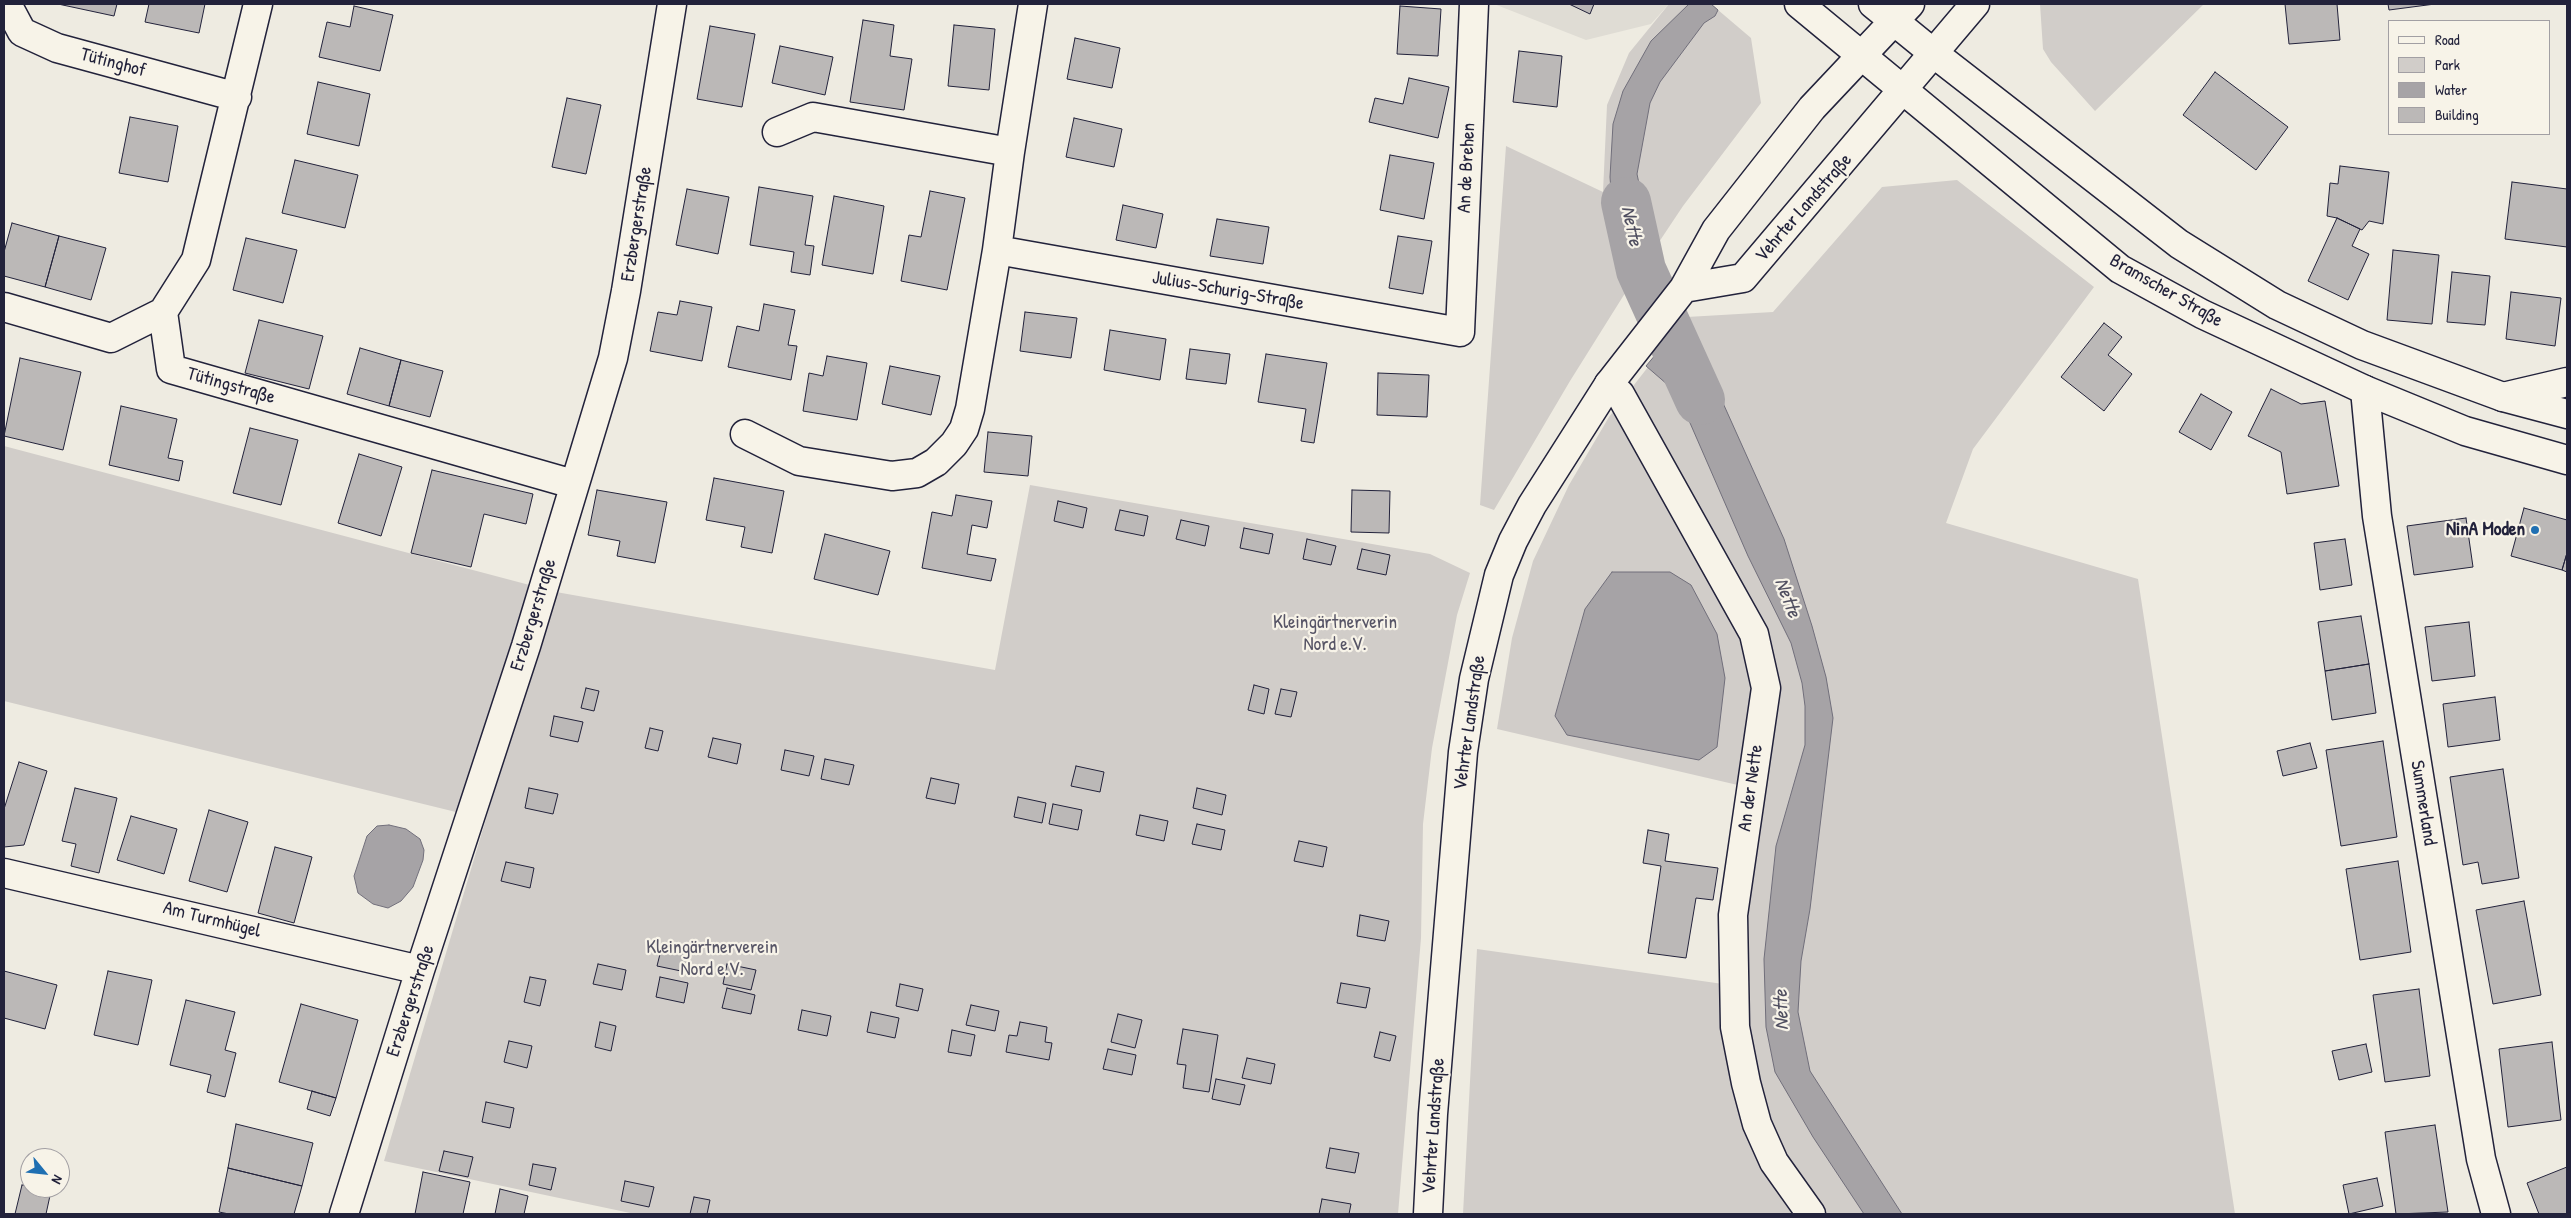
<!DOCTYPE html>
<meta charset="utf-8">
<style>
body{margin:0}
#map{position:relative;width:2571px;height:1218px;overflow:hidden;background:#eeebe1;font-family:"Patrick Hand",sans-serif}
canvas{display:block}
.frame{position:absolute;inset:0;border:5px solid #22223b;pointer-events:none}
.legend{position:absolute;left:2388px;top:20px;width:162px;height:115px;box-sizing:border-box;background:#f7f3e8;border:1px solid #a29fa3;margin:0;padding:6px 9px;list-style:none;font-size:15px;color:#22223b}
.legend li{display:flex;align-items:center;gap:10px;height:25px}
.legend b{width:25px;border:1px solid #a29fa3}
.north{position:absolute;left:20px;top:1148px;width:50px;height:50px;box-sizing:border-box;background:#f7f3e8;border:1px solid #a29fa3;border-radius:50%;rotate:118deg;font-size:14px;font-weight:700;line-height:20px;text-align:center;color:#22223b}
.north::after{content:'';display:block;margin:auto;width:18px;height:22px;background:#1f6fb2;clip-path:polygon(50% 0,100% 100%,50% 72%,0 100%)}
</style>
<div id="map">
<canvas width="2571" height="1218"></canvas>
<div class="frame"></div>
<ul class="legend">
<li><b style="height:6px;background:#f7f3e8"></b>Road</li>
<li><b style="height:14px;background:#d1cdc9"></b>Park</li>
<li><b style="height:14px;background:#a6a3a6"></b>Water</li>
<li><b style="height:14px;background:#bbb8b7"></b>Building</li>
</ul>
<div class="north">N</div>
</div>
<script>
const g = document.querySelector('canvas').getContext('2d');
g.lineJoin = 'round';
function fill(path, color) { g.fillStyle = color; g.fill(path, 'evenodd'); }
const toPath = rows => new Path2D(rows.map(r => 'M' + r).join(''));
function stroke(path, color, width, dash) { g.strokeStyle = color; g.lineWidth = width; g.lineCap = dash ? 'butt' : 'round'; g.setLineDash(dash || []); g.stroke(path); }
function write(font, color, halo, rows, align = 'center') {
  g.font = font + ' "Patrick Hand",sans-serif'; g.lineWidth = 4.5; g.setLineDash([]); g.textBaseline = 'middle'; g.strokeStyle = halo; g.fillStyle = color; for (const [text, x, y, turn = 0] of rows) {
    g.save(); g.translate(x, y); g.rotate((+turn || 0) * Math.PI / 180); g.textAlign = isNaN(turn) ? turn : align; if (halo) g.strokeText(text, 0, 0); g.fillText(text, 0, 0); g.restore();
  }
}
fill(toPath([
 [1494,4,1669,4,1651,24,1586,40]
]), '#dfdcd4');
fill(toPath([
 [1669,4,1711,4,1751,38,1761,103,1683,206,1627,290,1570,381,1494,510,1480,505,1506,146,1603,192,1607,105,1629,53],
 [2040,4,2204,4,2095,111,2051,62,2043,49],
 [1957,180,2094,287,1973,449,1946,523,2138,579,2235,1214,1463,1214,1477,949,1723,984,1742,786,1497,729,1512,638,1533,561,1569,485,1609,417,1687,317,1773,312,1882,187],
 [4,446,556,592,995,670,1030,485,1430,554,1470,573,1457,615,1432,748,1423,824,1421,938,1398,1214,635,1214,384,1161,531,668,505,664,460,813,4,701]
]), '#d1cdc9');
const water = toPath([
 [1689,4,1711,4,1718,10,1715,16,1704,23,1660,82,1650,103,1637,174,1648,227,1657,247,1627,290,1615,235,1612,206,1610,177,1613,124,1623,91,1651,41,1689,4],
 [1687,317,1701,354,1784,539,1812,626,1826,677,1833,718,1810,909,1801,961,1798,1012,1810,1071,1902,1214,1864,1214,1813,1137,1775,1072,1766,1027,1764,959,1776,846,1805,745,1805,706,1802,683,1791,643,1748,556,1687,416,1668,385,1646,366,1687,317],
 [1612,572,1670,572,1691,585,1717,634,1725,678,1717,747,1699,760,1567,735,1555,716,1585,609,1612,572],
 [389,825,406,829,420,839,424,850,423,860,413,887,401,901,388,908,373,904,358,893,354,876,367,836,377,826,389,825]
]);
fill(water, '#a6a3a6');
stroke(water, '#716f7b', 1);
stroke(toPath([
 [1626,202,1641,270,1700,400]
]), '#a6a3a6', 50);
const building = toPath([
 [58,4,117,4,114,16,58,4],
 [149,4,205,4,199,33,145,22,149,4],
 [1569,4,1594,4,1590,14,1569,4],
 [2285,4,2337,4,2340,40,2289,44,2285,4],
 [2388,4,2435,4,2389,10,2388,4],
 [354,6,393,15,380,71,319,57,327,22,350,27,354,6],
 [1400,6,1441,9,1438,56,1397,54,1400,6],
 [863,20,894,25,890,56,912,59,904,110,850,102,863,20],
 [954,25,995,29,989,90,948,86,954,25],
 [710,26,755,34,742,107,697,99,710,26],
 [1075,38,1120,48,1112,88,1067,79,1075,38],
 [780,46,833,57,825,95,772,83,780,46],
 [1519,51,1562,56,1557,107,1513,102,1519,51],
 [2215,72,2288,127,2256,170,2183,115,2215,72],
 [1409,78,1449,87,1438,138,1369,122,1375,98,1403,104,1409,78],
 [318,82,370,94,359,146,307,134,318,82],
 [567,98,601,105,586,174,552,167,567,98],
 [130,117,178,126,168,182,119,173,130,117],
 [1074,118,1122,129,1114,167,1066,157,1074,118],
 [1390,155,1434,163,1424,219,1380,210,1390,155],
 [295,160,358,175,345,228,282,213,295,160],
 [2340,166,2389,172,2383,224,2369,221,2362,230,2337,218,2327,216,2330,183,2338,184,2340,166],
 [2512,182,2567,189,2567,247,2505,239,2512,182],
 [759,187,813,196,805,245,814,246,810,275,791,272,794,252,750,245,759,187],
 [687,189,729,197,718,254,676,245,687,189],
 [930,191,965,198,947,290,901,281,909,235,921,237,930,191],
 [834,196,884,206,873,274,822,265,834,196],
 [1123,205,1163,214,1156,248,1116,240,1123,205],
 [2337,218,2360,229,2352,246,2369,254,2348,300,2308,281,2337,218],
 [1217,219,1269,227,1263,264,1210,256,1217,219],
 [12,223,59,236,45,287,4,276,4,252,12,223],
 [59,236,106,248,91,300,45,287,59,236],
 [1398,236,1432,241,1423,294,1389,288,1398,236],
 [246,238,297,250,283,303,233,290,246,238],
 [2393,250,2439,255,2432,324,2387,320,2393,250],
 [2452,272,2490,276,2485,325,2447,322,2452,272],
 [2511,292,2561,298,2555,346,2506,339,2511,292],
 [680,301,712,307,702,361,650,351,658,312,677,315,680,301],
 [764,304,795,310,788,345,797,346,791,380,728,367,737,326,759,331,764,304],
 [1025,312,1077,318,1071,358,1020,351,1025,312],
 [259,320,323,336,309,389,245,373,259,320],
 [2104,323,2122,337,2108,355,2132,374,2104,411,2061,377,2104,323],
 [1110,330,1166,339,1160,380,1104,370,1110,330],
 [360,348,401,360,389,406,347,394,360,348],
 [1190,349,1230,354,1226,384,1186,379,1190,349],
 [1266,354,1327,363,1314,443,1301,441,1306,409,1258,402,1266,354],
 [827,356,867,363,857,420,803,411,809,373,823,376,827,356],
 [20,358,81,372,63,450,4,436,20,358],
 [401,360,443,371,430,417,389,406,401,360],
 [890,366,940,376,931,415,882,404,890,366],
 [1378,373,1429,375,1427,417,1377,415,1378,373],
 [2271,389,2301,404,2325,401,2339,486,2287,494,2281,452,2248,436,2271,389],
 [2201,394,2232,412,2211,450,2179,432,2201,394],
 [121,406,177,419,168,458,183,461,179,481,109,465,121,406],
 [250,428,298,440,281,505,233,493,250,428],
 [988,432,1032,436,1028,476,984,472,988,432],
 [359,454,402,467,381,536,338,523,359,454],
 [432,470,533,494,526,524,484,514,471,567,411,553,432,470],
 [714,478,784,491,772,553,741,547,745,527,706,520,714,478],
 [597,490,667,502,655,563,617,556,620,541,588,535,597,490],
 [1352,490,1390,491,1389,533,1351,532,1352,490],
 [956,495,992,501,987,528,972,525,967,554,996,559,991,581,922,568,932,512,952,516,956,495],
 [1058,501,1087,508,1083,528,1054,521,1058,501],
 [2524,508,2567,520,2567,553,2562,570,2511,556,2524,508],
 [1120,510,1148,516,1144,536,1115,530,1120,510],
 [2466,518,2473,567,2414,575,2407,526,2466,518],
 [1181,520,1209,526,1205,546,1176,539,1181,520],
 [1244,528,1273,534,1269,554,1240,548,1244,528],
 [825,534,890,551,878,595,814,579,825,534],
 [1307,539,1336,546,1331,565,1303,559,1307,539],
 [2345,539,2352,585,2320,590,2314,543,2345,539],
 [1362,549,1390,555,1386,575,1357,569,1362,549],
 [2567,553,2567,572,2562,570,2567,553],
 [2361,616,2369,664,2325,671,2318,622,2361,616],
 [2469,622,2475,676,2432,681,2425,627,2469,622],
 [2369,664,2376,713,2332,720,2325,671,2369,664],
 [1254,685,1269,689,1264,714,1248,710,1254,685],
 [586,688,599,691,594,711,581,708,586,688],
 [1281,689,1297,692,1291,717,1275,714,1281,689],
 [2495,697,2500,740,2448,747,2443,704,2495,697],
 [554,716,583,722,578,742,550,736,554,716],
 [650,728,663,731,658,751,645,748,650,728],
 [713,738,741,744,737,764,708,757,713,738],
 [2383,741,2397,837,2341,846,2326,750,2383,741],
 [2310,743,2317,768,2283,776,2277,751,2310,743],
 [785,750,814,756,809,776,781,770,785,750],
 [825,759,854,765,849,785,821,779,825,759],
 [19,762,47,771,24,845,4,847,4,809,19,762],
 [1076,766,1104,772,1100,792,1071,786,1076,766],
 [2503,769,2519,878,2482,884,2478,862,2463,865,2450,777,2503,769],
 [931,778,959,784,955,804,926,798,931,778],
 [75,788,117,798,99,873,71,866,76,844,62,841,75,788],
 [529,788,558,794,553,814,525,808,529,788],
 [1197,788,1226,795,1222,815,1193,808,1197,788],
 [1018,797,1046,803,1042,823,1014,817,1018,797],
 [1053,804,1082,810,1078,830,1049,824,1053,804],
 [209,810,248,822,227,892,189,881,209,810],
 [1140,815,1168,821,1164,841,1136,835,1140,815],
 [131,816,177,829,164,874,117,860,131,816],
 [1197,824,1225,830,1221,850,1192,844,1197,824],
 [1648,830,1669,834,1665,861,1718,868,1713,900,1696,898,1686,958,1648,953,1661,866,1643,863,1648,830],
 [1299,841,1327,847,1323,867,1294,861,1299,841],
 [275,847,312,857,294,923,258,913,275,847],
 [2398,861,2411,952,2360,960,2346,869,2398,861],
 [506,862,534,868,530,888,501,881,506,862],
 [2524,901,2541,995,2493,1004,2476,910,2524,901],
 [1360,915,1389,921,1385,941,1357,936,1360,915],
 [662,946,690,952,686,972,657,966,662,946],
 [598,964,626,970,622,990,593,984,598,964],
 [727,964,756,970,751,990,723,984,727,964],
 [4,971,57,985,45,1029,4,1018,4,971],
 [108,971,152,980,138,1045,94,1035,108,971],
 [530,977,546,980,540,1006,524,1002,530,977],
 [660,977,688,983,684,1003,656,997,660,977],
 [1341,983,1370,988,1366,1008,1337,1003,1341,983],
 [900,984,923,989,918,1011,896,1006,900,984],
 [727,988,755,995,751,1014,722,1008,727,988],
 [2419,989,2430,1076,2385,1082,2373,995,2419,989],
 [186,1000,235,1012,225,1050,236,1053,225,1097,207,1092,211,1075,170,1065,186,1000],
 [301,1004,358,1020,336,1098,279,1082,301,1004],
 [971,1005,999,1011,995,1031,966,1025,971,1005],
 [802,1010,831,1016,827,1036,798,1030,802,1010],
 [871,1012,899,1018,895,1038,867,1032,871,1012],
 [1118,1014,1142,1020,1135,1048,1111,1042,1118,1014],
 [600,1022,616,1026,611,1051,595,1047,600,1022],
 [1020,1022,1047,1027,1045,1042,1052,1043,1049,1060,1006,1052,1009,1035,1017,1036,1020,1022],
 [1183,1029,1218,1035,1209,1092,1183,1088,1186,1065,1177,1064,1183,1029],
 [952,1030,975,1035,971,1056,948,1052,952,1030],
 [1380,1032,1396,1036,1390,1061,1374,1057,1380,1032],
 [509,1041,532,1046,527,1068,504,1062,509,1041],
 [2552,1042,2561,1120,2508,1127,2499,1049,2552,1042],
 [2366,1044,2372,1072,2339,1080,2332,1051,2366,1044],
 [1108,1049,1136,1055,1132,1075,1103,1069,1108,1049],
 [1247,1058,1275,1064,1271,1084,1242,1078,1247,1058],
 [1216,1079,1245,1085,1240,1105,1212,1099,1216,1079],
 [312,1091,336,1098,330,1116,307,1109,312,1091],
 [486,1102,514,1108,510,1128,482,1122,486,1102],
 [236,1124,313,1143,302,1186,228,1168,236,1124],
 [2435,1125,2448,1212,2396,1214,2385,1132,2435,1125],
 [1330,1148,1359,1153,1355,1173,1326,1168,1330,1148],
 [444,1151,473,1157,468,1177,439,1171,444,1151],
 [533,1164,556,1168,551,1190,529,1185,533,1164],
 [2567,1167,2567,1214,2539,1214,2527,1183,2567,1167],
 [228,1168,302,1186,294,1214,229,1214,219,1212,228,1168],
 [423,1172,470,1182,463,1214,415,1214,423,1172],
 [2377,1178,2383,1206,2349,1214,2343,1185,2377,1178],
 [625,1181,654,1187,649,1207,621,1201,625,1181],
 [22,1185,51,1191,46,1214,15,1214,22,1185],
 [500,1189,528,1196,524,1214,495,1214,500,1189],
 [694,1197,710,1200,707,1214,690,1214,694,1197],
 [1322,1199,1351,1204,1349,1214,1319,1214,1322,1199]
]);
fill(building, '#bbb8b7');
stroke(building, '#22223b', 1);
const minor = toPath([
 [7,4,22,32,57,48,237,97],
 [258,4,196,260,163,312,171,369,573,484],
 [777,132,813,117,1010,152],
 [997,250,1460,332,1474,4],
 [4,307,111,338,163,312],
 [1609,384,1620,394,1754,634,1766,688,1733,915,1735,1027,1746,1083,1757,1124,1774,1162,1811,1214],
 [2365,390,2377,516,2481,1159,2496,1214],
 [2503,397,2567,382],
 [745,434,799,461,892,476,917,473,936,462,954,444,964,429,970,409,997,250,1010,152,1033,4],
 [4,873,420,970],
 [344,1214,420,970,526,646,613,358,626,291,672,4]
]);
const major = toPath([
 [1799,4,2120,269,2202,314,2365,390,2465,431,2567,460],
 [1873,4,1932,52,2179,244,2277,305,2362,345,2503,397,2567,414],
 [1684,288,1743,278,1975,4],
 [1428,1214,1433,1114,1463,752,1474,679,1499,575,1513,541,1532,505,1609,384,1684,288,1716,230,1812,108,1910,4]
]);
stroke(minor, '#22223b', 31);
stroke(major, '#22223b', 31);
stroke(minor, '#f7f3e8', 28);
stroke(major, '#f7f3e8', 28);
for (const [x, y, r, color] of [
 [2535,530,5,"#1f6fb2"]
]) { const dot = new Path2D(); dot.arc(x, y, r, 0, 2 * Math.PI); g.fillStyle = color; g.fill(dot); stroke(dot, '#f7f3e8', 2); }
write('19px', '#22223b', '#f7f3e8', [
 ["Tütinghof",113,63,15],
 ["An de Brehen",1467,168,-87],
 ["Vehrter Landstraße",1804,208,-49],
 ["Erzbergerstraße",637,224,-81],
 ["Julius-Schurig-Straße",1228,291,10],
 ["Bramscher Straße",2166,291,30],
 ["Tütingstraße",231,386,16],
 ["Erzbergerstraße",534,615,-73],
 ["Vehrter Landstraße",1470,723,-82],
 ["An der Nette",1751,788,-82],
 ["Summerland",2423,803,81],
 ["Am Turmhügel",212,920,14],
 ["Erzbergerstraße",411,1001,-72],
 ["Vehrter Landstraße",1434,1126,-86]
]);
write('bold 19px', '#22223b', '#f7f3e8', [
 ["NinA Moden",2525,530]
], 'right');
write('19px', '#575566', '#f7f3e8', [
 ["Kleingärtnerverin",1335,623],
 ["Nord e.V.",1335,645],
 ["Kleingärtnerverein",712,948],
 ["Nord e.V.",712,970]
]);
write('italic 20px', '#504f60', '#f7f3e8', [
 ["Nette",1631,226,78],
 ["Nette",1787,598,69],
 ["Nette",1782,1010,-92]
]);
</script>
